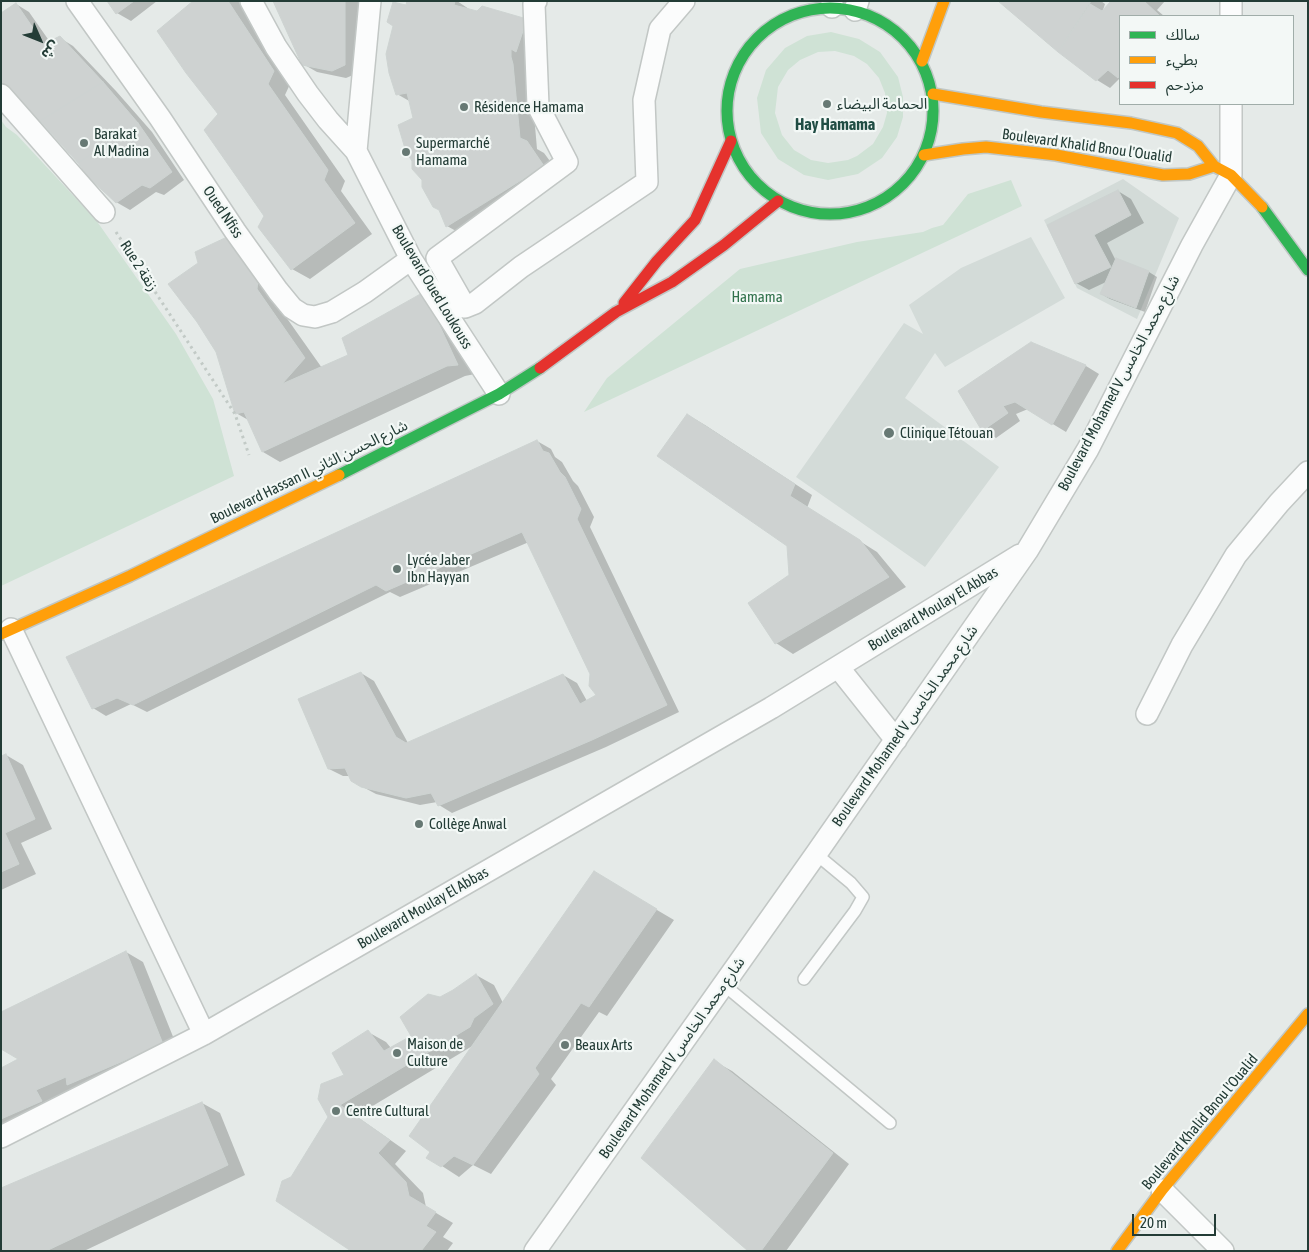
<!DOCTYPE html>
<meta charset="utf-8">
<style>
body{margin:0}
#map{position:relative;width:1309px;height:1252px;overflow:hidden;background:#e5eae8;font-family:"Asap Condensed","Noto Sans Arabic",sans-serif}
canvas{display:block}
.frame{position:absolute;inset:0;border:2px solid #233c36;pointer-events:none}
.legend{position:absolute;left:1119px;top:15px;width:175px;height:90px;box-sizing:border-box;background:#f3f8f6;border:1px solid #a0ada9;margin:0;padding:6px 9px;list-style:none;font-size:15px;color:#233c36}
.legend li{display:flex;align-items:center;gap:10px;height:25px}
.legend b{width:25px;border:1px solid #a0ada9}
.north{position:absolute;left:15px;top:15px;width:50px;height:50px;-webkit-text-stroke:4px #f3f8f6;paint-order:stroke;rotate:134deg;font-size:14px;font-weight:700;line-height:20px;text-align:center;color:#233c36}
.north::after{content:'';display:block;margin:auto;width:18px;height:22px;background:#233c36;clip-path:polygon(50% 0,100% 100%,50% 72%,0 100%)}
.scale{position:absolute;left:1132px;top:1214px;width:84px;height:22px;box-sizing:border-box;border:2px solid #233c36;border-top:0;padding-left:6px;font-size:15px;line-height:18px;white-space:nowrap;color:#233c36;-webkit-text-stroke:4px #f3f8f6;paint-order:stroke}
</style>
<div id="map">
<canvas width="1309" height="1252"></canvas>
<div class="frame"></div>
<ul class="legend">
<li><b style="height:6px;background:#30b455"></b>سالك</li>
<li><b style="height:6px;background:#ff9f0a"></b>بطيء</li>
<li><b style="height:6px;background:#e5322d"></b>مزدحم</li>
</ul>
<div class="north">ش</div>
<div class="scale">20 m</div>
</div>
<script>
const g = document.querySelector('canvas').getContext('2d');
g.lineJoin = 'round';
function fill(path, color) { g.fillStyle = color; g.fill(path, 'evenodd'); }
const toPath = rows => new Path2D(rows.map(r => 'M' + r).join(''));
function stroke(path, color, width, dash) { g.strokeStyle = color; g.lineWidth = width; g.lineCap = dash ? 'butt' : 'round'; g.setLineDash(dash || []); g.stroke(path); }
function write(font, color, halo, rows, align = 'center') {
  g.font = font + ' "Asap Condensed","Noto Sans Arabic",sans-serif'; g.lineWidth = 4.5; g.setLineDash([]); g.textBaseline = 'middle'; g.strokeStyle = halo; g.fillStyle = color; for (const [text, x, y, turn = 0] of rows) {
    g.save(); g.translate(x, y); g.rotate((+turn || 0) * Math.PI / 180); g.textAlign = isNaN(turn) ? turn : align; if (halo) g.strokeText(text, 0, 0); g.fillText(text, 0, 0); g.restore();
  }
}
fill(toPath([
 [1123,179,1179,218,1137,319,1077,288,1044,220],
 [1031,237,1065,298,945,367,935,353,905,398,999,467,925,567,796,477,904,323,923,334,909,305,961,268]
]), '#d3dbd8');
fill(toPath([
 [831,32,859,39,880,52,898,77,903,97,903,117,897,137,882,158,858,174,828,180,804,175,778,159,761,133,757,98,766,70,785,48,807,36],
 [835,51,854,56,867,64,879,78,885,93,887,113,883,127,873,144,857,156,848,160,828,163,811,160,794,150,782,135,775,113,778,87,788,70,800,60,818,52],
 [1,120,6,127,17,135,96,220,176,334,213,399,234,476,1,586],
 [1011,180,1022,206,584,412,607,378,740,269,857,242,923,232,932,228,943,225,968,194]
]), '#cfe2d5');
fill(toPath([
 [109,1,157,1,131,21,117,13],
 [195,1,238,1,263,37,291,82,285,95,345,181,341,191,372,234,310,279,292,269,265,216,220,114],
 [274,1,358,1,358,73,346,78,317,72,303,64],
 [409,1,457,1,472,11,526,21,537,149,544,153,561,176,465,236,447,226,440,210,411,102,397,94,407,6],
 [1000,1,1101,1,1105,4,1102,13,1113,1,1165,1,1157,10,1164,16,1120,16,1120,78,1110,88,1097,80,1059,51],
 [16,4,29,12,50,42,60,38,73,46,116,91,152,132,184,180,164,195,156,192,130,210,116,202],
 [1118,191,1131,199,1144,223,1107,243,1115,259,1149,272,1157,277,1145,312,1110,299,1101,294,1106,282,1089,290,1076,283,1049,226],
 [227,239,274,300,322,368,350,356,424,293,475,374,465,376,280,462,263,452,250,421,236,413,199,264],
 [1031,343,1086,366,1099,374,1066,432,1028,409,1016,414,1020,421,996,438,983,430],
 [688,415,705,425,812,495,807,508,877,552,906,587,793,654,776,643,791,575,789,545],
 [537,441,551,449,555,457,562,462,573,481,578,486,594,517,590,527,679,712,606,747,452,813,439,805,437,802,420,805,376,794,361,786,350,776,343,776,329,769,361,673,374,681,408,743,563,675,577,683,587,701,597,695,591,673,529,542,400,597,390,592,147,712,131,704,106,716,93,708],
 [6,755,23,765,52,829,21,843,36,874,1,890,1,757],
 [611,883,674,920,607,1016,599,1012,551,1079,556,1085,491,1174,473,1165,459,1177,442,1166,432,1152,474,1045,356,1116,406,1151,395,1164,423,1193,426,1207,453,1223,443,1237,453,1243,447,1251,353,1251,292,1178,329,1117,346,1076,368,1032,386,1042,391,1048,413,1036,440,998,454,991,476,975,494,985,503,1003],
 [126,952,143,962,180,1054,1,1137,1,1069,21,1059],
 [714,1061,732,1071,849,1164,786,1251,750,1251],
 [202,1103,220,1113,245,1175,84,1251,1,1251]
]), '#0003');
const building = toPath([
 [107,1,134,1,116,14,107,1],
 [193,1,228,1,274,71,268,84,328,170,324,180,355,223,291,270,258,227,264,216,204,130,218,114,186,73,157,31,193,1],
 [273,1,345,1,345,65,332,71,302,65,273,1],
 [407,1,455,1,454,5,477,11,482,6,527,19,516,52,511,49,511,57,513,64,520,138,527,141,544,166,446,227,439,210,433,207,422,187,422,180,412,169,412,161,406,152,398,125,413,118,407,93,396,95,389,73,386,54,393,26,387,22,393,2,406,5,407,1],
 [998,1,1091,1,1058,52,998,1],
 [1111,1,1144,1,1160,16,1120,16,1120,75,1118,78,1108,70,1096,81,1058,52,1090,4,1102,11,1111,1],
 [16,3,44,44,60,36,103,82,40,121,1,82,1,13,16,3],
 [103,82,138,123,78,163,40,121,103,82],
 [138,123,172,172,150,188,142,185,116,203,87,176,78,163,138,123],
 [1118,190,1131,215,1094,235,1111,267,1075,284,1047,225,1118,190],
 [227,237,258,280,257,289,305,358,282,384,348,355,342,338,424,292,458,365,447,366,262,452,244,412,235,414,216,352,197,322,168,284,198,263,195,252,227,237],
 [1116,258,1149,271,1136,308,1100,294,1116,258],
 [1031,342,1086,365,1052,425,1015,402,1003,406,1008,413,982,431,958,391,1031,342],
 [687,414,795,484,790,496,860,540,889,577,775,644,748,603,789,575,787,546,657,456,687,414],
 [537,440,543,451,549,453,560,472,565,477,581,509,577,519,667,705,592,740,438,806,431,793,406,798,361,787,351,781,345,768,328,769,298,699,361,672,396,737,406,743,563,674,580,704,596,695,589,686,590,674,522,532,386,591,376,585,133,705,117,698,92,709,66,657,537,440],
 [6,754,35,819,5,833,19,864,1,872,1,756,6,754],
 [594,871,657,909,589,1007,581,1003,535,1068,539,1074,473,1165,454,1156,441,1167,426,1158,430,1152,409,1136,594,871],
 [126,951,163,1044,67,1085,66,1077,36,1090,42,1101,1,1119,1,1068,18,1059,1,1049,1,1012,126,951],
 [476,974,493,1004,474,1018,470,1027,340,1105,390,1140,378,1153,406,1182,409,1196,436,1212,426,1226,436,1232,421,1251,351,1251,276,1201,282,1181,291,1177,328,1117,318,1099,321,1084,344,1075,332,1053,368,1030,384,1051,411,1036,400,1017,428,994,440,997,453,990,476,974],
 [714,1059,833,1153,761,1251,748,1251,641,1158,714,1059],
 [202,1102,228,1165,46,1251,1,1251,1,1188,202,1102]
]);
fill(building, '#ced2d1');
stroke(building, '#cdd3d1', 1);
const lane = toPath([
 [804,979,855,911,863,897,851,883,816,854],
 [724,985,890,1123]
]);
const street = toPath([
 [77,1,160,118,235,231,278,291,292,308,303,315,315,317,332,312,365,292,411,259],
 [251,1,276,47,308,94,328,120,356,151,411,259,499,394],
 [536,1,534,4,538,106,567,162,437,258,465,307,475,303,521,267,647,182,644,100,660,29,684,1],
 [1231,1,1231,16],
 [832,7,832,1],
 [855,10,858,1],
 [1,95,104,212],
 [356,151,370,1],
 [11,629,204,1034],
 [838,667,896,740],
 [1147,714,1182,645,1236,555,1279,503,1308,472],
 [1,1137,204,1034,771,708,1020,555],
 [1162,1190,1223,1251],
 [535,1251,816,854,1027,551,1088,449,1192,245,1231,175,1231,104]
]);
const fast = toPath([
 '727 111a103 103 0 1 1 206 0a103 103 0 1 1-206 0Z',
 [1262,207,1308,270],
 [339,475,499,394,540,368]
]);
const slow = toPath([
 [922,61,944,1],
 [933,94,1041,112,1131,123,1177,133,1198,146,1214,166,1231,175,1262,207],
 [924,155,963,149,986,147,1056,155,1163,175,1189,174,1214,166],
 [1,634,130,576,339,475],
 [1117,1251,1162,1190,1308,1014]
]);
const jam = toPath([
 [624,303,657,261,695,220,731,141],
 [540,368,616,312,672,282,724,245,778,201]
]);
stroke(lane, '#c2c7c5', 14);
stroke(street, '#c2c7c5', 24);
stroke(fast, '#c0c7c5', 14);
stroke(slow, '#c0c7c5', 14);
stroke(jam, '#c0c7c5', 14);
stroke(toPath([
 [116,232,235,414,249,455]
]), '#c2cac6', 3, [2.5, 4]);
stroke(lane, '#fbfcfc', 11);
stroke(street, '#fbfcfc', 21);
stroke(fast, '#30b455', 11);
stroke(slow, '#ff9f0a', 11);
stroke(jam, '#e5322d', 11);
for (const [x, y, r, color] of [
 [827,104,5,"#677974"],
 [464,107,5,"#677974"],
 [84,143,5,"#677974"],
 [406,152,5,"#677974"],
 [889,433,6,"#677974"],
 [397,569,5,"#677974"],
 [419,824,5,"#677974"],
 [565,1045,5,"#677974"],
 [397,1053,5,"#677974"],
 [336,1111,5,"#677974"]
]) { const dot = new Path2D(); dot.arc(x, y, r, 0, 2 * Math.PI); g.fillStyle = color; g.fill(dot); stroke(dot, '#f3f8f6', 2); }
write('15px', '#233c36', '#f3f8f6', [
 ["الحمامة البيضاء",837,104],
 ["Résidence Hamama",474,107],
 ["Barakat",94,134],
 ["Al Madina",94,151],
 ["Supermarché",416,143],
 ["Hamama",416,160],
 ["Clinique Tétouan",900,433],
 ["Lycée Jaber",407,560],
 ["Ibn Hayyan",407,577],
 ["Collège Anwal",429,824],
 ["Maison de",407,1044],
 ["Culture",407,1061],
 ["Beaux Arts",575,1045],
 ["Centre Cultural",346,1111]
], 'left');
write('15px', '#233c36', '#f3f8f6', [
 ["Boulevard Khalid Bnou l'Oualid",1087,146,8],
 ["Oued Nfiss",223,212,56],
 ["Rue 2 زنقة",139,266,57],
 ["Boulevard Oued Loukouss",432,287,59],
 ["Boulevard Mohamed V شارع محمد الخامس",1119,383,-62],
 ["Boulevard Hassan II شارع الحسن الثاني",309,472,-26],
 ["Boulevard Moulay El Abbas",933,609,-31],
 ["Boulevard Mohamed V شارع محمد الخامس",905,726,-55],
 ["Boulevard Moulay El Abbas",423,908,-30],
 ["Boulevard Mohamed V شارع محمد الخامس",672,1058,-55],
 ["Boulevard Khalid Bnou l'Oualid",1200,1122,-50]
]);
write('15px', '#30714b', '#f3f8f6', [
 ["Hamama",757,297]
]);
write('bold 16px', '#204d44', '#f3f8f6', [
 ["Hay Hamama",835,125]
]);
</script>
